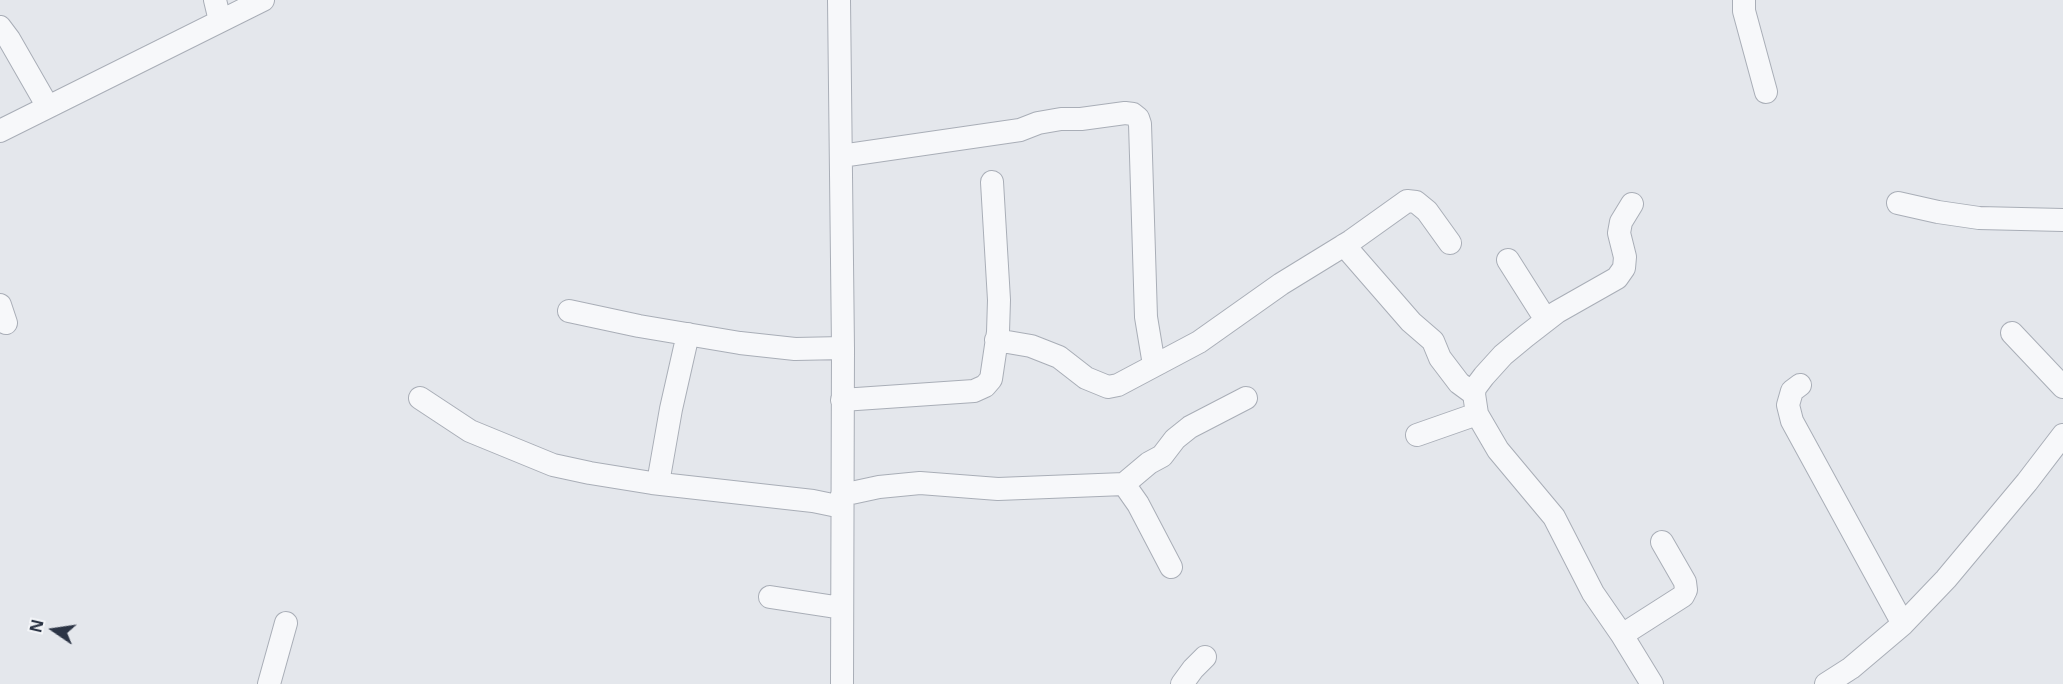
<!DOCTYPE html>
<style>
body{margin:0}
#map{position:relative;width:2063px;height:684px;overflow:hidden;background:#e4e7ec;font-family:"Open Sans",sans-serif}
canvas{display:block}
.north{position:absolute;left:24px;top:600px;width:60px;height:60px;-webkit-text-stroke:4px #f4f6f9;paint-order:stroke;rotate:283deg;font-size:16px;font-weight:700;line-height:24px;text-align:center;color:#2b3445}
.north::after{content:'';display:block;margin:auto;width:21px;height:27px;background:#2b3445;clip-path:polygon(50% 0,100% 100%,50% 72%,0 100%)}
</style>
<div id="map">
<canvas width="2063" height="684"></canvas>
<div class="north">N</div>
</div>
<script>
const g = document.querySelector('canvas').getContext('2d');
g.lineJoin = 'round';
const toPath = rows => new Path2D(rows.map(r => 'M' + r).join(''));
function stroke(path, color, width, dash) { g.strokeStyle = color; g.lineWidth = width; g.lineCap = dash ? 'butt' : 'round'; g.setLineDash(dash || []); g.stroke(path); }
const minor = toPath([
 [215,0,220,21],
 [839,0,843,348,842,684],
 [1744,0,1744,11,1766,92],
 [0,27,9,39,48,107],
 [0,131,263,0],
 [841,156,1020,130,1038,123,1061,119,1081,119,1125,113,1133,114,1138,118,1140,124,1146,317,1154,365],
 [1898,203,1938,212,1979,218,2063,220],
 [1344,245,1411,322,1433,341,1440,358,1459,383,1474,394],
 [1508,260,1546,320],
 [0,305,6,323],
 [569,311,639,326,740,343,795,349,843,348],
 [2012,333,2063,387],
 [996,340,1031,346,1059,357,1086,378,1108,387,1118,385,1199,342,1281,284,1351,241,1407,201,1416,202,1427,211,1450,243],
 [1800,385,1792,391,1788,405,1792,421,1903,624],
 [420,398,470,431,553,465,590,473,652,483,813,501,842,507],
 [842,400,974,391,985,386,991,379,998,332,999,300,992,182],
 [1417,435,1477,414],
 [658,483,671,409,688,334],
 [1124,484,1138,504,1171,567],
 [842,495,879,487,920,483,998,489,1124,484,1149,463,1162,456,1175,439,1190,427,1246,398],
 [770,597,842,608],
 [1622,635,1593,593,1554,517,1498,450,1477,414,1474,394,1475,388,1484,376,1503,355,1526,336,1557,312,1617,278,1624,268,1625,257,1619,233,1621,222,1632,204],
 [269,684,286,623],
 [1182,684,1193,669,1205,657],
 [1652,684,1622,635,1683,596,1686,590,1685,582,1662,542],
 [1826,684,1851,668,1903,624,1946,579,2027,482,2063,435]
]);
stroke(minor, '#a9aeb7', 24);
stroke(minor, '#f7f8fa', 22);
</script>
